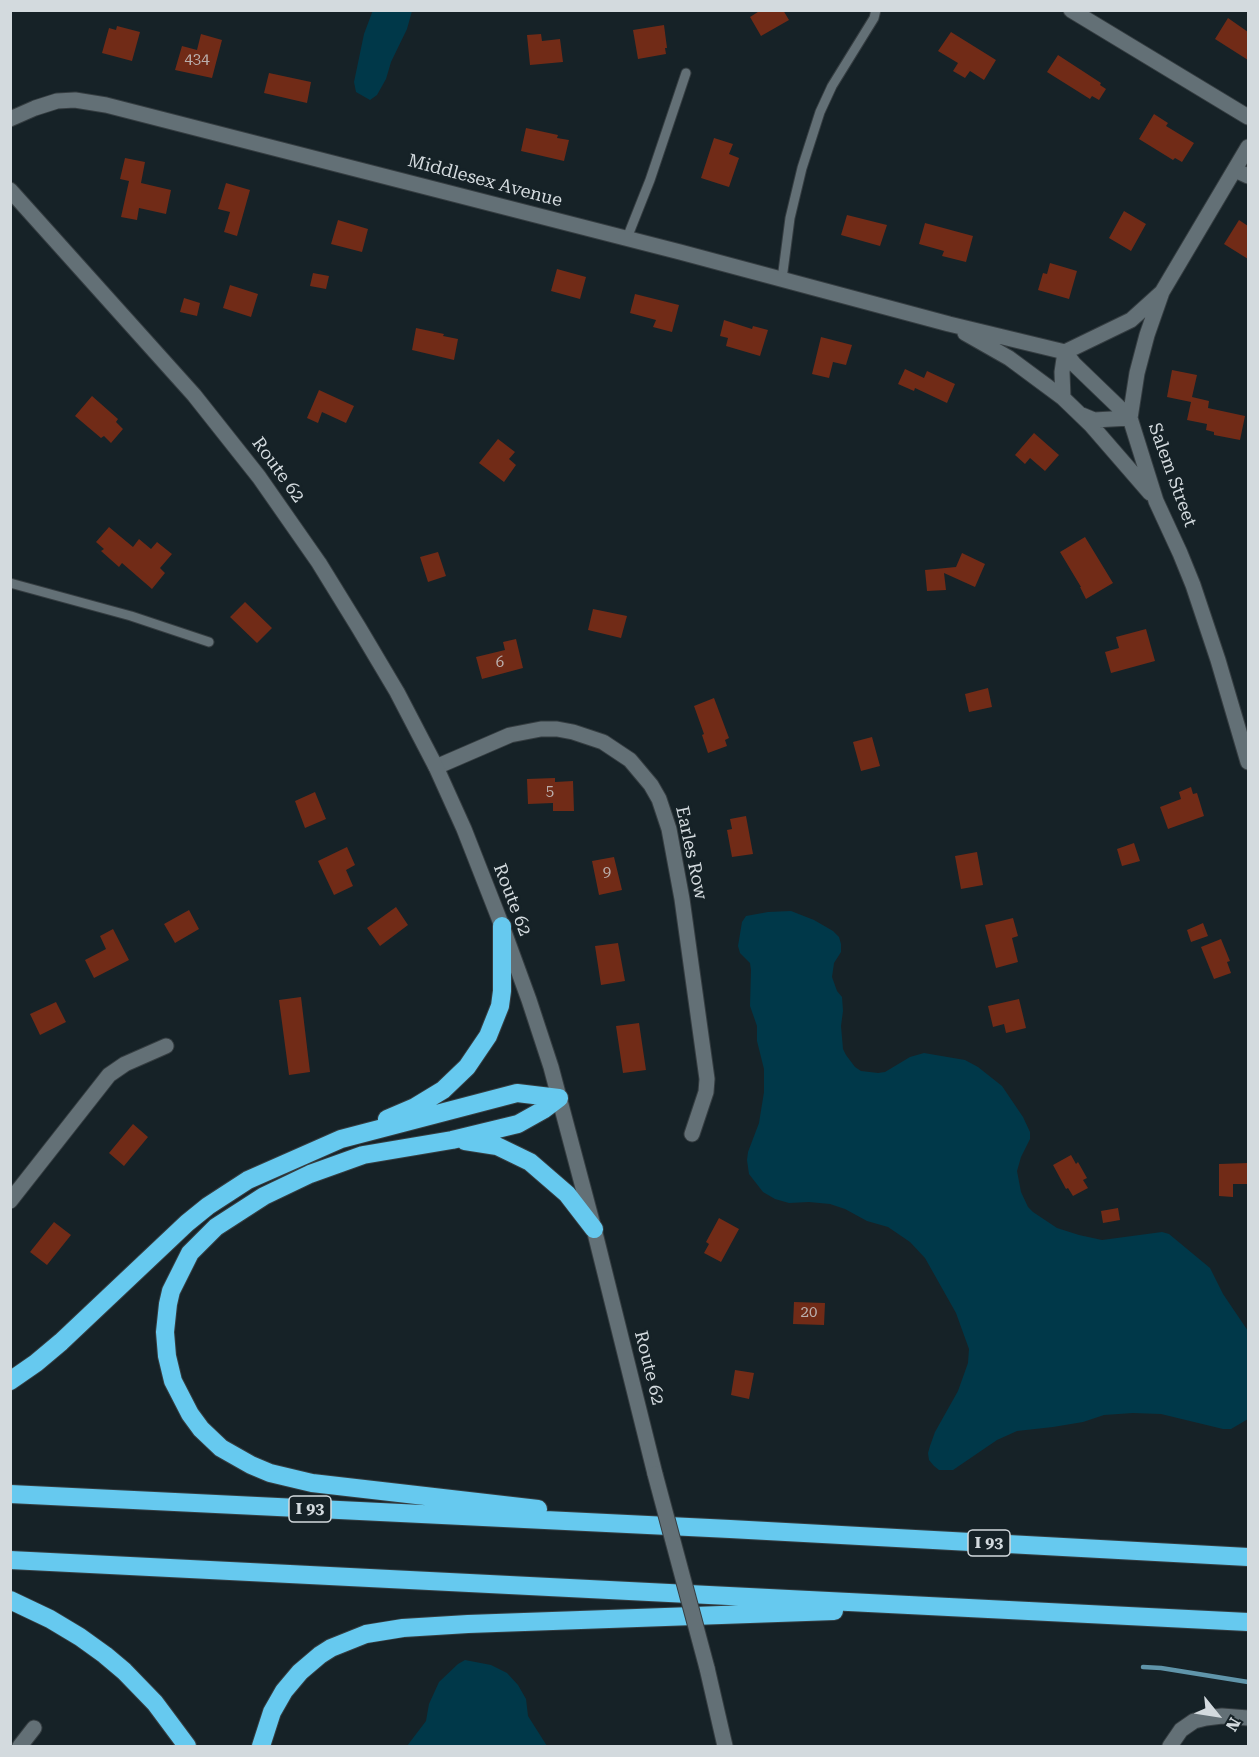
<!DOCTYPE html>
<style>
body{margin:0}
#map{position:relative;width:1259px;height:1757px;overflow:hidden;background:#162227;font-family:"Roboto Serif",serif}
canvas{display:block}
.frame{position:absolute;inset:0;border:12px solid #d3dade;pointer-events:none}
.north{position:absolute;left:1187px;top:1685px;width:60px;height:60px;-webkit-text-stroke:4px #162227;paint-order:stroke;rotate:120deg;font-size:16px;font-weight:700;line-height:24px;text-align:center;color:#d3dade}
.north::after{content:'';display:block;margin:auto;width:21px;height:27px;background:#d3dade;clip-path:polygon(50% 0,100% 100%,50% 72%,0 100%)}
</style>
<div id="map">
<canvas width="1259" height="1757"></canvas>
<div class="frame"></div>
<div class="north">N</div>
</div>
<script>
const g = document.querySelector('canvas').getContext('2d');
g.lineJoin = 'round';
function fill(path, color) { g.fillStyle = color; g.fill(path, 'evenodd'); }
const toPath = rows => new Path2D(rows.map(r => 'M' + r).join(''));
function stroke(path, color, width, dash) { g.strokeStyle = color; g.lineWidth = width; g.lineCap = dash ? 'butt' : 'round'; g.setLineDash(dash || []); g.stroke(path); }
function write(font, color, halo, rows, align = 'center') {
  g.font = font + ' "Roboto Serif",serif'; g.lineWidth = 5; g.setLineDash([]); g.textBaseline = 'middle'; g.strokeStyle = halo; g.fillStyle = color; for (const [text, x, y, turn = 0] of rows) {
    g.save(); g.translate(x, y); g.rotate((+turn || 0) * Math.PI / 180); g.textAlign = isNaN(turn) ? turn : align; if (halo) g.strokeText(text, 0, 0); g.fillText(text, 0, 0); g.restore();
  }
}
fill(toPath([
 [373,10,412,11,407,29,391,62,386,79,377,95,370,100,356,92,354,82,364,34],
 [791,911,814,920,833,931,839,937,841,944,841,952,834,963,832,977,837,991,842,997,843,1011,841,1026,843,1049,846,1055,855,1067,861,1071,878,1073,885,1072,910,1057,924,1053,965,1060,978,1067,1002,1086,1023,1117,1030,1132,1030,1139,1021,1157,1017,1171,1021,1192,1028,1207,1033,1212,1057,1228,1079,1235,1102,1240,1162,1232,1169,1234,1210,1268,1223,1294,1248,1331,1248,1419,1231,1429,1223,1429,1161,1414,1133,1413,1104,1415,1083,1422,1053,1427,1017,1431,997,1440,953,1470,939,1470,934,1466,929,1460,928,1453,930,1446,935,1432,958,1391,968,1363,969,1349,956,1313,925,1258,910,1242,888,1227,867,1221,845,1209,830,1204,809,1202,789,1203,775,1199,763,1192,749,1174,747,1160,748,1152,759,1123,764,1092,764,1069,757,1041,757,1026,750,1006,751,970,750,963,740,953,738,946,742,922,746,916,768,912],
 [465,1660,491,1665,507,1673,518,1685,526,1699,528,1716,547,1746,407,1746,426,1721,429,1704,439,1682,458,1664]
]), '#003849');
stroke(toPath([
 [1143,1667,1161,1668,1248,1682]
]), '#6095aa', 4.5);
fill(toPath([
 [761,10,783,10,789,20,761,36,750,17],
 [1228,18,1248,32,1248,60,1215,39],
 [664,25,667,48,665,48,666,54,638,59,633,30],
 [117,26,140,32,132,61,102,53,109,28,116,30],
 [951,32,996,60,984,80,970,71,965,78,953,71,958,63,938,51],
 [201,34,222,40,212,78,175,70,182,46,197,50],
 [541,34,542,41,560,39,563,62,530,65,527,35],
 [1058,55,1101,83,1100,85,1106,89,1099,100,1092,96,1090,99,1047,72],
 [269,73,311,82,307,103,264,93],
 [1154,114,1168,123,1166,126,1194,143,1182,162,1175,158,1173,160,1139,139],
 [526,128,558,135,557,138,569,140,564,161,521,151],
 [714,138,733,144,729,154,739,158,729,187,701,178],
 [125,158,145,162,141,183,171,190,166,214,139,208,137,220,121,217,129,181,120,179],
 [226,183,250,190,237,236,224,232,230,212,218,209],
 [1124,211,1146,224,1131,251,1109,238],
 [847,215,887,225,880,246,841,235],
 [338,220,368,229,362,252,331,244],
 [1239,220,1248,226,1248,259,1224,244],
 [925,223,973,236,966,262,942,256,944,251,919,244],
 [1050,263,1077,271,1069,299,1038,290,1043,273,1047,274],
 [557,269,586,277,580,299,551,291],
 [313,273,329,276,326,289,310,286],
 [230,285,258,294,251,317,223,308],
 [635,294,679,305,672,332,653,327,656,320,630,313],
 [184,298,200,303,197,316,180,312],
 [724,320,752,329,753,326,768,330,760,356,726,346,728,338,720,336],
 [416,328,444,334,443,336,458,339,454,360,412,350],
 [821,337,852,345,846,365,833,362,829,378,812,374],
 [905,369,924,378,927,371,955,384,947,403,915,388,914,391,898,384],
 [1172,370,1197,375,1192,397,1209,401,1208,408,1245,416,1240,440,1214,435,1214,432,1206,430,1207,424,1187,420,1191,402,1167,397],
 [319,390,354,406,346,423,322,412,318,423,307,418],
 [92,396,118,419,116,422,123,429,111,443,104,436,101,438,75,416],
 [1034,433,1059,455,1045,471,1030,458,1025,464,1015,455],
 [498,439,515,452,509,459,516,465,504,482,479,463],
 [109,527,133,547,139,539,151,549,157,542,172,554,160,568,165,573,152,589,122,563,119,567,101,551,104,549,96,542],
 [1085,537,1113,583,1086,599,1080,587,1081,587,1060,552],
 [438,552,446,576,428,582,420,557],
 [962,553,985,564,975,587,944,573,946,590,927,591,925,570,956,567],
 [245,602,272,628,257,643,230,617],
 [593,609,627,616,621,638,588,630],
 [1146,629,1155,661,1111,673,1105,652,1119,648,1116,637],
 [516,639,523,668,482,679,476,657,505,650,503,642],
 [988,688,992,707,969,712,965,694],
 [714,698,729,738,725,740,727,746,708,753,702,735,704,734,694,706],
 [872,737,880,766,861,771,853,742],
 [555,778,555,782,573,781,574,811,553,811,553,803,528,804,527,779],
 [1191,787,1193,794,1197,793,1204,816,1168,829,1160,807,1181,799,1179,792],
 [315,792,326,819,305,828,295,801],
 [746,816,753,854,732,857,727,830,732,829,730,819],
 [1134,843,1140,861,1122,866,1117,849],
 [347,847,355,865,346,870,353,886,334,895,318,861],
 [977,852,983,885,961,889,955,856],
 [614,857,622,890,599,895,592,861],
 [396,907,408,925,380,946,367,928],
 [189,910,199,929,175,943,164,924],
 [1013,918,1018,936,1012,938,1018,962,996,968,985,925],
 [1203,923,1208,936,1191,942,1187,930],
 [113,929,129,960,94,978,85,960,106,949,100,936],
 [1221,939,1230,961,1227,962,1231,973,1214,979,1201,947],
 [618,943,625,981,601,985,595,946],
 [301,997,310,1072,289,1075,279,1000],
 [1019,999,1026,1028,1006,1033,1004,1024,993,1027,988,1006],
 [56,1002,66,1022,40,1035,30,1014],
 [639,1023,646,1070,623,1073,616,1026],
 [133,1124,148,1137,124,1166,109,1153],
 [1071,1155,1076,1164,1078,1162,1087,1178,1083,1180,1088,1188,1073,1196,1068,1188,1066,1189,1053,1165],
 [1248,1163,1248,1184,1233,1184,1233,1197,1219,1196,1219,1164],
 [1118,1208,1120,1220,1103,1223,1101,1211],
 [719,1218,739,1229,721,1262,704,1253,709,1244,706,1242],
 [54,1222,71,1235,47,1265,30,1252],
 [794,1302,825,1303,824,1325,793,1324],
 [735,1370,754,1373,749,1399,731,1395]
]), '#712b17');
const service = toPath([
 [627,238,650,180,686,73],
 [782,279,790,218,802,168,820,112,832,86,874,18,876,10],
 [10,583,131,616,209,642]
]);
const minor = toPath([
 [1071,10,1248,117],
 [1235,170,1248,176],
 [436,767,510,735,541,729,557,729,573,732,603,742,630,760,651,785,659,799,669,829,682,899,707,1079,706,1092,692,1134],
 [10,1201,109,1075,125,1064,166,1046],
 [20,1746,34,1728],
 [1170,1746,1181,1730,1194,1721,1206,1718,1222,1716,1248,1718]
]);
const tertiary = toPath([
 [10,119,35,108,57,101,75,100,106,105,680,252,949,324,1065,352,1131,320,1162,292],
 [1248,147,1162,292,1147,335,1137,373,1130,418,1156,501,1180,553,1193,585,1218,660,1248,762],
 [965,333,1009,358,1063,398,1091,425,1150,493],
 [1065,352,1074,364,1130,418],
 [1063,398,1062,372,1065,352],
 [1082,415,1094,420,1130,418]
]);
const secondary = toPath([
 [10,190,194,395,259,477,319,563,359,628,397,692,436,767,464,829,502,926,529,1000,551,1067,594,1229,655,1474],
 [707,1668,725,1746]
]);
const motorway = toPath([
 [387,1119,415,1107,443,1090,467,1067,488,1036,500,1006,502,991,502,926],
 [465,1141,497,1146,530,1162,567,1194,594,1229],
 [10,1381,36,1363,61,1342,187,1223,208,1206,248,1180,341,1139,517,1093,559,1098],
 [10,1494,730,1529,1248,1557],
 [538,1509,312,1483,270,1473,251,1465,221,1448,201,1429,190,1414,173,1381,167,1356,165,1332,168,1304,171,1291,190,1253,216,1227,264,1196,310,1174,363,1155,452,1140,518,1124,543,1110,559,1098],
 [10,1560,1248,1622],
 [10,1600,50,1619,80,1637,105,1655,124,1671,155,1703,187,1746],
 [261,1746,272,1712,284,1691,300,1672,320,1655,331,1648,366,1634,403,1628,468,1624,834,1611]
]);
stroke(service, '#353d41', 11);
stroke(minor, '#353d41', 17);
stroke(tertiary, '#353d41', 17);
stroke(secondary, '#353d41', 17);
stroke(motorway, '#353d41', 20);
stroke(service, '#637076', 9);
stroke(minor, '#637076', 15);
stroke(tertiary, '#637076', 15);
stroke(secondary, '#637076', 15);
stroke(motorway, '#66c9ef', 18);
const secondaryBridge = toPath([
 [655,1474,707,1668]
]);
stroke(secondaryBridge, '#353d41', 17, []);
stroke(secondaryBridge, '#637076', 15);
write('15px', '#baaeac', null, [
 ["434",197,60],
 ["6",500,663],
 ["5",550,792],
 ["9",607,873],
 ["20",809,1313]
]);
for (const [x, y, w] of [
 [310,1509,42],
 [989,1543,42]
]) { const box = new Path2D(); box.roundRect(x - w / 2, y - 13, w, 26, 4.5); g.fillStyle = '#162227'; g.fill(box); stroke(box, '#d3dade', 1.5); }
write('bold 16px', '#d3dade', null, [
 ["I 93",310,1509],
 ["I 93",989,1543]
]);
write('18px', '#d3dade', '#162227', [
 ["Middlesex Avenue",485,181,15],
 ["Route 62",278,470,54],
 ["Salem Street",1172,475,70],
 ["Earles Row",691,853,78],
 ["Route 62",512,900,69],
 ["Route 62",649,1368,76]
]);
</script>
